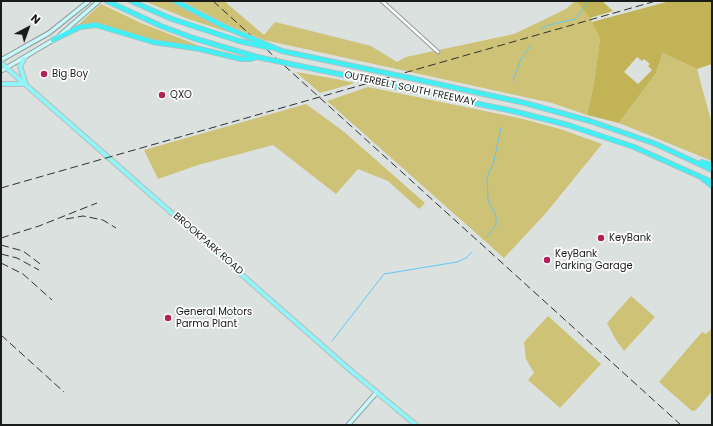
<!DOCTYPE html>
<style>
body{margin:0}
#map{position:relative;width:713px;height:426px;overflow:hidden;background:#dbe1de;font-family:Poppins,sans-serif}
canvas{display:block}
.frame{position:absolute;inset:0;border:2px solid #1a1c1b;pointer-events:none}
.north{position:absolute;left:8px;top:8px;width:40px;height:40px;-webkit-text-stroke:3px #fff;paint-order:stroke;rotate:41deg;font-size:11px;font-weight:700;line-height:16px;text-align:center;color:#1a1c1b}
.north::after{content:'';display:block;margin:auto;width:14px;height:18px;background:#1a1c1b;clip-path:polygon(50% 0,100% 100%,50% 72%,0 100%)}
</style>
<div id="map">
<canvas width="713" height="426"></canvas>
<div class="frame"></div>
<div class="north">N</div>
</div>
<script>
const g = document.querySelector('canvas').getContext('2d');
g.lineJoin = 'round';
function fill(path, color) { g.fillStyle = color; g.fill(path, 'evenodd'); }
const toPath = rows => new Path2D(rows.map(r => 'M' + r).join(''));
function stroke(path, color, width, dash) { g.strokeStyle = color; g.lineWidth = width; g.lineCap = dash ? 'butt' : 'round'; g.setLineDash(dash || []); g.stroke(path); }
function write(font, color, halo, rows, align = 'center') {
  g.font = font + ' Poppins,sans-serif'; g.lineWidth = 3.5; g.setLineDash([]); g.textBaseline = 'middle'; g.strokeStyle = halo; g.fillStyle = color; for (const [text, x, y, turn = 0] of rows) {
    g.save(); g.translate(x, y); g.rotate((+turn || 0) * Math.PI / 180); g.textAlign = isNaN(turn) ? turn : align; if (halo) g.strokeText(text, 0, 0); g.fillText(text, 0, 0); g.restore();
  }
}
fill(toPath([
 [144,1,171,1,226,29,228,32,188,19],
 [182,1,224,1,264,35,275,22,371,46,397,62,406,57,514,34,566,9,575,1,578,1,588,13,600,38,594,84,587,115,552,103,264,40,228,25],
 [101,4,141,23,200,46,199,47,153,40,96,23,77,26],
 [663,53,697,69,712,124,712,161,619,123,656,73],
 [296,72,331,78,355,83,320,93],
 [368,87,519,118,560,129,602,144,546,213,504,258,327,101],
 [306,104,343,131,425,203,419,209,388,181,358,169,336,194,273,145,198,165,158,179,144,150],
 [631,296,655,317,624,351,616,340,607,323],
 [548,316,601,364,560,408,528,380,534,373,526,359,524,342],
 [712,328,712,391,696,410,692,411,659,382,702,332,706,334]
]), '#cdc276');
fill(toPath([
 [577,1,602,1,613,11,590,18],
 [670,1,712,1,712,64,697,69,663,53,656,73,619,123,587,115,594,84,600,38,592,22],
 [637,57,642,61,644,59,650,64,648,66,652,70,638,84,624,72]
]), '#c2b456');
stroke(toPath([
 [541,29,549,25,575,19,589,1],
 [513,81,521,59,531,45],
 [487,237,496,225,496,216,488,200,487,177,494,161,501,128],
 [332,341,384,274,457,262,466,258,472,252]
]), '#61c7f6', 1);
const minor = toPath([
 [382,1,438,52]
]);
const secondary = toPath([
 [60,35,99,1],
 [1,60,49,33,89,1],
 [1,71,55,39],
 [348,425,377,392]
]);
const primary = toPath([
 [24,59,20,66,25,82],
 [1,63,349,369,416,425],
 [1,84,25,84]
]);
const motorway = toPath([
 [107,1,161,26,193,38,257,57],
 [131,1,172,19,239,41],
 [175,1,227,28],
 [53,40,80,27,96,25,153,42,200,49,241,59,250,59,257,57],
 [282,51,372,70],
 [300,66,349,76],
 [415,79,525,103,590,121,656,144,712,170],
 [392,86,513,111,568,125,634,147,712,182],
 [702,162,712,165],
 [703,179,712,186]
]);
stroke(minor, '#939a97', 4.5);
stroke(secondary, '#939a97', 5.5);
stroke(primary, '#babbbb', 6);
stroke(motorway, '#babbbb', 6);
stroke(minor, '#fff', 2.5);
stroke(secondary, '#c7fafc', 3.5);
stroke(primary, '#8ff5f8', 4);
stroke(motorway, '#44eff4', 4.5);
stroke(toPath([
 [213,1,681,425],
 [1,188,656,1],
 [66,219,83,216,103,220,116,228],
 [1,238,39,226,97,203],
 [1,245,23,251,43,266],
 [1,254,17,258,39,270],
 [1,263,23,274,52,300],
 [1,335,64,392]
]), '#2f3130', 1, [8, 4]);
const motorwayBridge = toPath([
 [227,28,282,51],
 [239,41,271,48],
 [257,57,300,66],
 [372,70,415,79],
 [349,76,392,86]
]);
stroke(motorwayBridge, '#babbbb', 6, []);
stroke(motorwayBridge, '#44eff4', 4.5);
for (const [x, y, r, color] of [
 [44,74,4,"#b02259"],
 [162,95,4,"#b02259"],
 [601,238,4,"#b02259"],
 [547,260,4,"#b02259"],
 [168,318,4,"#b02259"]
]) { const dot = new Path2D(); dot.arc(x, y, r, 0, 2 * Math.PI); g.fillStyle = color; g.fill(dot); stroke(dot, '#fff', 1.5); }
write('10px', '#1a1c1b', '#fff', [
 ["Big Boy",52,74],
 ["QXO",170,95],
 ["KeyBank",609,238],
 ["KeyBank",555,254],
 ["Parking Garage",555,266],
 ["General Motors",176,312],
 ["Parma Plant",176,324]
], 'left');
write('10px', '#1a1c1b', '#fff', [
 ["OUTERBELT SOUTH FREEWAY",410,89,12],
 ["BROOKPARK ROAD",208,244,41]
]);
</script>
